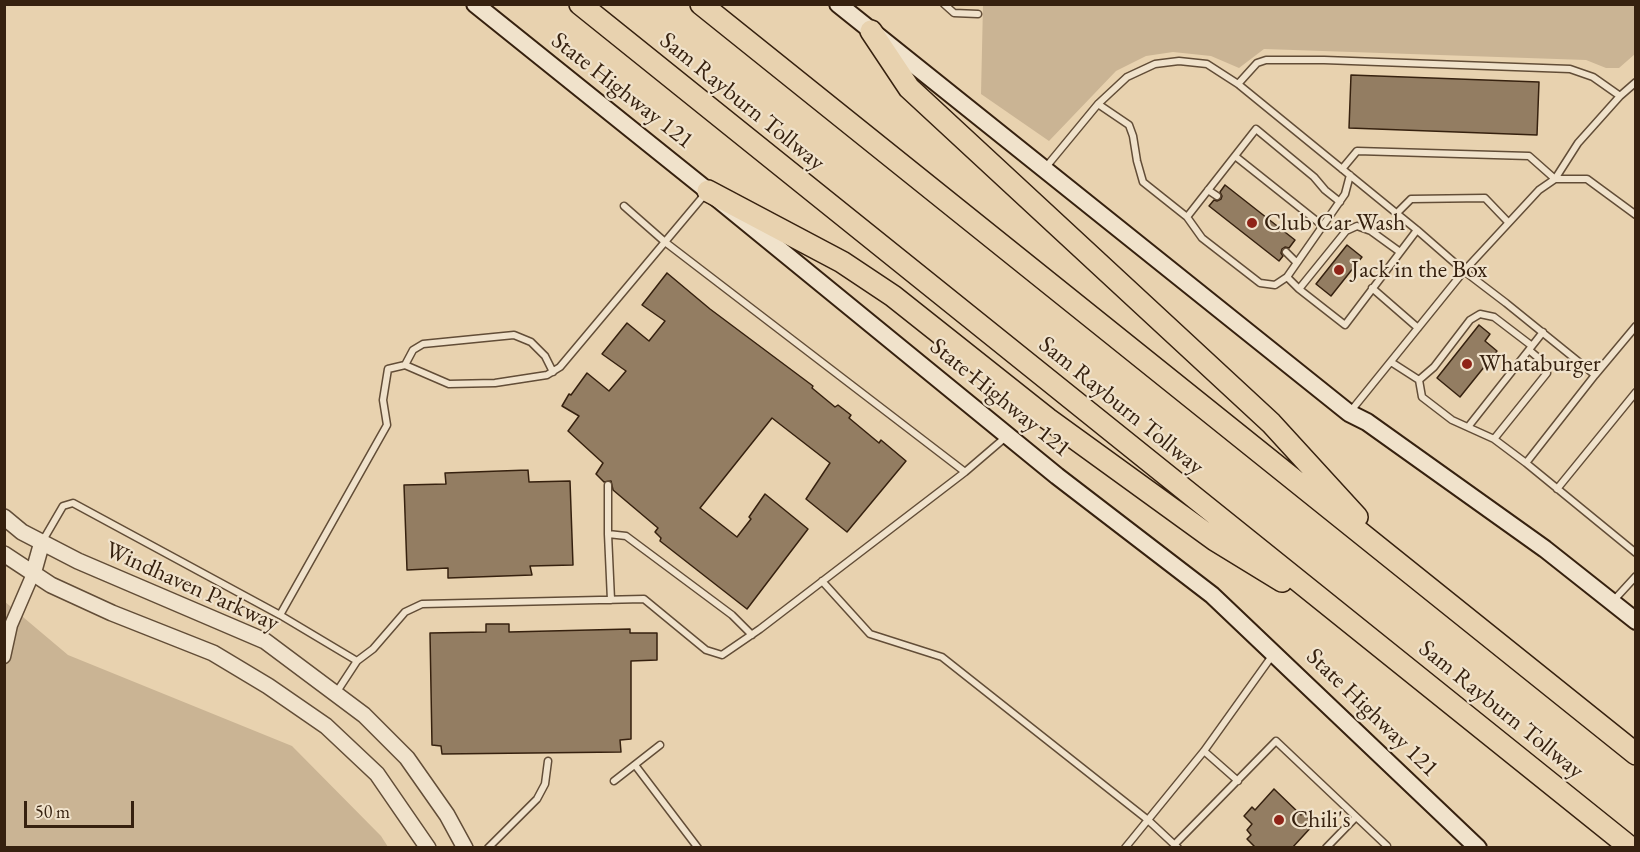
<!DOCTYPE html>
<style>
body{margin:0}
#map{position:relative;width:1640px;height:852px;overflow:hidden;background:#e8d2af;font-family:"EB Garamond",serif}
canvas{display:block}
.frame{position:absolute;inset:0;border:6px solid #36210f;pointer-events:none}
.scale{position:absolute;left:24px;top:801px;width:110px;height:27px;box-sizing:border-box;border:3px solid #36210f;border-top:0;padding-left:8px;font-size:18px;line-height:21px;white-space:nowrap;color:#36210f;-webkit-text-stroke:4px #f0e2cb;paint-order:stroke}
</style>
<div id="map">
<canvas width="1640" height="852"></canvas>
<div class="frame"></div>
<div class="scale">50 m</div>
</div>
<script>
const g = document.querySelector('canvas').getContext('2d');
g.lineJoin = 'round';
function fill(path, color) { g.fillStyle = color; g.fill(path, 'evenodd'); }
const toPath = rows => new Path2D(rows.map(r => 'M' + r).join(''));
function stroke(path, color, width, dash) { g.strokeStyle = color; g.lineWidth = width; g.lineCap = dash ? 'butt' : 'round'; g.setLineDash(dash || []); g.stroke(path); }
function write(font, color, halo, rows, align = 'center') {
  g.font = font + ' "EB Garamond",serif'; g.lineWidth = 4.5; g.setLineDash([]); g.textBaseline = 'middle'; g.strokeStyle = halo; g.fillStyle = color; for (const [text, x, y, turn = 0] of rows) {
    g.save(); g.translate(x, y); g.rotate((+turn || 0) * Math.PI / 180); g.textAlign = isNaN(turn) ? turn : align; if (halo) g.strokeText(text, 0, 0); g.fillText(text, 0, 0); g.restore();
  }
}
fill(toPath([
 [983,5,1635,5,1635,54,1619,68,1606,68,1586,60,1264,49,1239,68,1211,56,1173,52,1146,56,1116,71,1049,141,981,94],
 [4,601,68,655,292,746,381,836,388,847,5,847]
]), '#cab494');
const building = toPath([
 [1351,75,1539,82,1537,135,1349,128,1351,75],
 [1225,185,1295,240,1289,248,1285,247,1282,249,1281,253,1283,256,1279,261,1209,206,1214,200,1217,201,1221,199,1222,196,1220,192,1225,185],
 [1347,245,1362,257,1331,296,1316,284,1347,245],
 [667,273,710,309,813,386,812,388,835,407,838,405,851,415,849,418,879,443,881,440,906,461,847,532,806,499,830,463,772,418,700,508,737,537,751,519,749,517,765,494,808,529,747,609,660,541,661,538,655,532,658,528,613,490,611,481,604,482,596,474,603,463,568,431,579,416,562,406,569,394,571,395,587,373,609,391,626,371,602,354,627,323,649,341,665,321,642,305,667,273],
 [1479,325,1490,334,1485,341,1497,351,1460,397,1437,378,1479,325],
 [528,470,529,482,570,481,573,565,530,566,532,575,448,578,448,568,407,570,404,485,446,484,445,473,528,470],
 [486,624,509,624,509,632,630,629,630,633,657,633,657,660,631,661,631,739,620,740,621,752,442,754,441,746,432,745,430,633,486,632,486,624],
 [1274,789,1301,815,1302,813,1314,824,1292,848,1256,848,1247,839,1251,835,1247,830,1252,824,1244,816,1252,807,1255,810,1274,789]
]);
fill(building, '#937d62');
stroke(building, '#36210f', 1.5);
const service = toPath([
 [944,4,954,13,978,14],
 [1238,84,1257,63,1266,60,1324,60,1570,69,1593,77,1620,96],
 [1098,104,1129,125,1133,136,1137,161,1143,182,1187,217,1202,238,1260,283,1275,285,1287,277],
 [1235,156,1323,226],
 [1046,167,1098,104,1127,77,1155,64,1179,61,1207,64,1238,84,1417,230,1464,271,1506,303,1595,375,1526,463,1636,553],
 [1342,169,1357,151,1529,156,1555,179,1587,179,1636,215],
 [1350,175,1345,194,1287,277,1299,289,1345,325,1417,230],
 [1208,190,1217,196],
 [624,206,665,242,965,472],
 [1397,213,1411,199,1485,198,1508,222],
 [1187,217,1256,129,1314,177,1325,190,1340,202],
 [1286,252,1296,262],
 [1372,288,1418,328],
 [1299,289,1346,231,1357,226,1371,231,1400,252],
 [1391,362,1419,380,1422,397,1452,420,1494,439,1526,463],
 [405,365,413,350,423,344,514,335,531,342,545,356,553,372],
 [1595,375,1636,326],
 [1419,380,1434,367,1470,320,1480,314,1494,317,1532,346],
 [1350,412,1464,271,1539,190,1555,179,1578,143,1620,96,1636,82],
 [1468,427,1543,332],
 [1494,439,1547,373,1543,362,1529,350],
 [608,485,608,534,626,536,732,615,752,635],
 [1557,489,1636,392],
 [608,534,611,600],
 [42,542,63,506,73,503,280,615,387,425,383,400,388,369,405,365,449,384,495,383,547,375,560,367,706,193],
 [822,581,870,634,942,657,1148,820,1178,848],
 [1614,600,1636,576],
 [280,615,357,661,336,693],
 [357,661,373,649,405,612,422,604,644,599,706,650,722,655,760,629,965,472,1007,436],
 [1204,751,1238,781],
 [635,765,698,848],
 [614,781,660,745],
 [1175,844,1276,741,1387,846],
 [488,848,537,799,545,784,548,761],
 [1125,848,1204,751,1272,656],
 [1326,848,1356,817]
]);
const minor = toPath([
 [4,657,11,625,33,574]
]);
const tertiary = toPath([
 [4,517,22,532,78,561,265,641,364,715,407,758,447,815,465,848],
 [4,554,51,585,112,613,213,653,268,686,326,726,377,774,428,848],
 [33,574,42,542]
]);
const secondary = toPath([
 [475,4,708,191,1057,476,1212,595,1478,848],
 [838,4,1349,413,1367,422,1545,549,1636,621]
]);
const motorway = toPath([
 [580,4,1631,848],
 [701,4,1636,754],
 [871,31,909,88,1271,423,1357,517],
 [708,191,842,262,893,296,1048,419,1215,540,1282,581]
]);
stroke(service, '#624d37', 9);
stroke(minor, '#624d37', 15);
stroke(tertiary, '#624d37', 18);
stroke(secondary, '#36210f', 20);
stroke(motorway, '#36210f', 24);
stroke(service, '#f0e2cb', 6);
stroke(minor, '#f0e2cb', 12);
stroke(tertiary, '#f0e2cb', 15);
stroke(secondary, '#f0e2cb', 16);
stroke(motorway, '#e8d2af', 21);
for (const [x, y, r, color] of [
 [1252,223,6,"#8f2418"],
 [1339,270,6,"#8f2418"],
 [1467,364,6,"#8f2418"],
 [1279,820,6,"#8f2418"]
]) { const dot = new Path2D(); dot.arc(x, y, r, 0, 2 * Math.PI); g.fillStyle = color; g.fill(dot); stroke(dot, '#f0e2cb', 2); }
write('24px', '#36210f', '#f0e2cb', [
 ["State Highway 121",622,91,38],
 ["Sam Rayburn Tollway",742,102,39],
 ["State Highway 121",1000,398,39],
 ["Sam Rayburn Tollway",1121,406,39],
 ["Windhaven Parkway",192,587,24],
 ["Sam Rayburn Tollway",1501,710,39],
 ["State Highway 121",1372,713,44]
]);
write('24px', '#36210f', '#f0e2cb', [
 ["Club Car Wash",1264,223],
 ["Jack in the Box",1351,270],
 ["Whataburger",1479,364],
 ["Chili's",1291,820]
], 'left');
</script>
